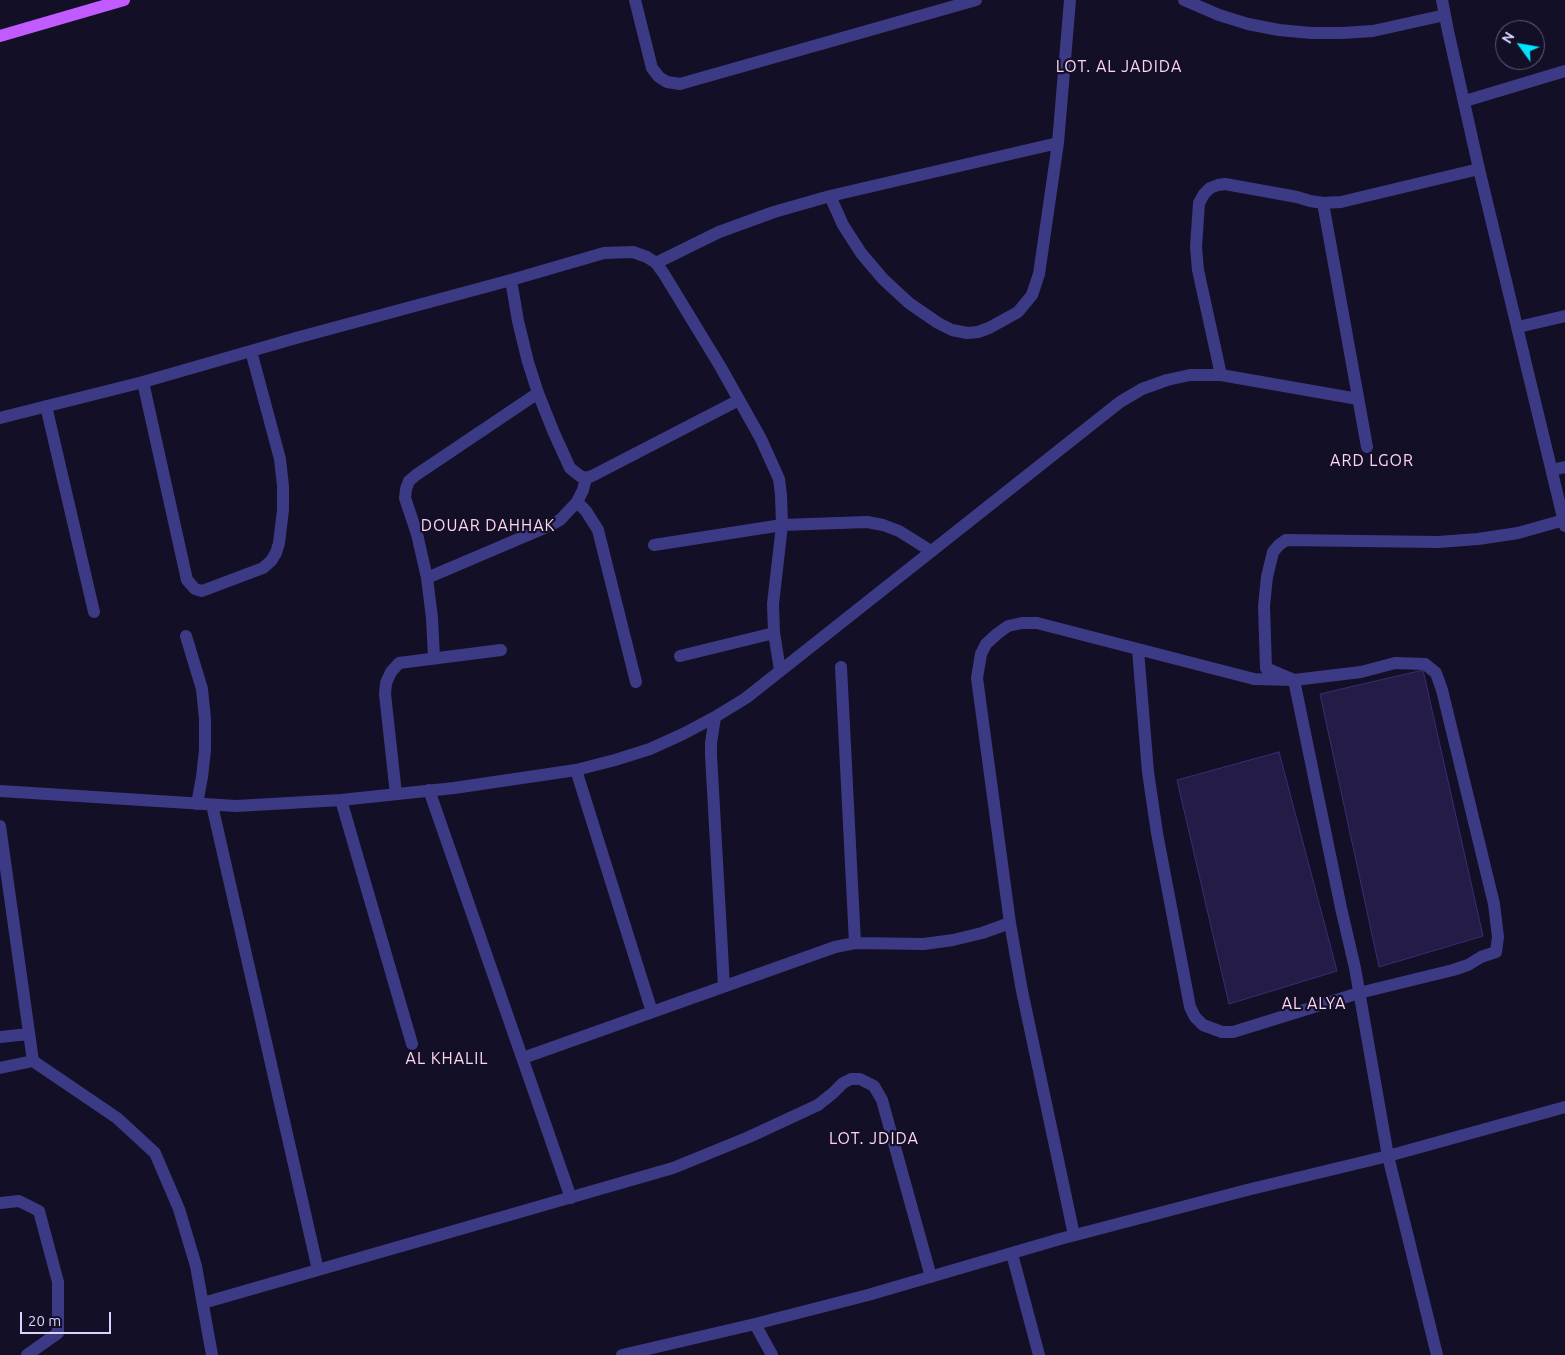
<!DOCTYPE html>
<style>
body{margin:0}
#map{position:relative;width:1565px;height:1355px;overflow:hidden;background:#130f26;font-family:Ubuntu,sans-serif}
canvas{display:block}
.north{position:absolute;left:1495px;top:20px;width:50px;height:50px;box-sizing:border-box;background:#130f26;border:1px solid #625e7d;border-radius:50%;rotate:302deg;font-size:14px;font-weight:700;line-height:20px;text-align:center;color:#d9d4ff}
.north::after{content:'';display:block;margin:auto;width:18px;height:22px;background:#00e5ff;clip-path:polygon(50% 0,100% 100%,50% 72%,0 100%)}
.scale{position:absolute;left:20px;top:1312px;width:91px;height:22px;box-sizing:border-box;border:2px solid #d9d4ff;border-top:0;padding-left:6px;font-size:15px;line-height:18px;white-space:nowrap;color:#d9d4ff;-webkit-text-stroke:4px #130f26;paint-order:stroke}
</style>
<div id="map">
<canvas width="1565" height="1355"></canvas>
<div class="north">N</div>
<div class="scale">20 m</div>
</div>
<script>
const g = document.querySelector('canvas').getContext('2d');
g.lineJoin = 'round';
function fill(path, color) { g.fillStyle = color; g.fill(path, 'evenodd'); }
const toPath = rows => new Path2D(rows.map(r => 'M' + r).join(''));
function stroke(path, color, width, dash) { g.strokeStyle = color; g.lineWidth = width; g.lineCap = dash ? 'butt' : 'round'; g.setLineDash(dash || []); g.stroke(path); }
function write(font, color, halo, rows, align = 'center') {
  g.font = font + ' Ubuntu,sans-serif'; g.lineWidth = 4.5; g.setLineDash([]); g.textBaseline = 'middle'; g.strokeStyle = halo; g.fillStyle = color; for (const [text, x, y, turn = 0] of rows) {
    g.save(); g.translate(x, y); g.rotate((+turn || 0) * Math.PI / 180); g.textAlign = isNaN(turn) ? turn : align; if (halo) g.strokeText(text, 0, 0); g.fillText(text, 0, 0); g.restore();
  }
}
const building = toPath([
 [1423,670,1483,936,1379,967,1320,694,1423,670],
 [1279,752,1337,971,1229,1004,1177,780,1279,752]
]);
fill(building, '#241b47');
stroke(building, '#3b2d73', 1);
stroke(toPath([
 [635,0,652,68,659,77,667,82,680,84,976,0],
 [1184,0,1219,15,1248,24,1279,30,1311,33,1342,33,1373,31,1445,15],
 [1442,0,1448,31,1479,169,1565,526],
 [1465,101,1565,71],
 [830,196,843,225,861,253,883,279,909,303,938,323,952,330,967,333,978,332,989,328,1018,312,1032,295,1039,274,1058,143,1070,0],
 [1323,203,1367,447],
 [656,263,719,232,774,212,830,196,1058,143],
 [511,280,518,321,528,362,538,393,554,433,570,468,580,476,586,478,592,476,739,400],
 [1518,327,1565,316],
 [1221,375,1198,270,1196,247,1199,203,1204,194,1210,188,1218,185,1225,184,1297,197,1310,201,1323,203,1341,202,1479,169],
 [143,382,187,580,195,589,202,591,210,588,263,568,271,561,276,553,279,543,283,510,283,486,280,459,251,351],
 [46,406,94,612],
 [0,418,143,382,296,338,511,280,604,253,633,252,647,257,656,263,664,274,720,366,761,439,779,479,781,495,782,525,773,604,774,633,780,670],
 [1552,470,1565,467],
 [577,502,586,511,598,530,636,682],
 [654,545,782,525,867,522,883,525,899,531,931,551],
 [427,578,549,526,560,520,577,502,583,490,586,478],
 [186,636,202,689,205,719,205,750,202,777,197,804],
 [680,656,774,633],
 [434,658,432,618,427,578,417,534,405,498,406,489,409,481,416,475,538,393],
 [841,667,855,943],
 [715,717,711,743,711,755,724,986],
 [576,770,652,1012],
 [429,790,571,1198],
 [0,791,236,806,341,800,454,788,576,770,615,760,650,749,683,734,715,717,746,698,1120,402,1142,389,1167,380,1190,375,1221,375,1358,399],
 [396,794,385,694,386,683,391,672,399,663,501,650],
 [341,800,412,1044],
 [212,805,318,1270],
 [0,826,33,1061],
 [0,1037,29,1034],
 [523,1058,835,947,855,943,924,944,953,940,982,933,1010,923],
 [0,1068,33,1061,117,1118,155,1153,179,1209,196,1266,212,1355],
 [0,1203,19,1201,39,1211,58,1282,58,1333,27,1355],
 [1074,1235,1022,991,1010,923,977,678,981,654,986,644,997,634,1008,626,1022,623,1037,623,1254,679,1294,680,1361,672,1395,663,1425,664,1436,673,1442,690,1494,904,1498,937,1496,952,1481,957,1468,965,1453,970,1359,993,1233,1032,1222,1032,1203,1025,1195,1017,1190,1007,1157,833,1148,772,1138,650],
 [1012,1254,1039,1355],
 [203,1303,673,1168,749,1137,818,1105,833,1093,843,1083,851,1079,860,1079,874,1086,882,1100,931,1277],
 [755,1324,772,1355],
 [622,1355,755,1324,868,1295,1060,1239,1247,1190,1388,1156,1565,1107],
 [1437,1355,1388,1156,1355,968,1341,908,1294,680,1266,668,1264,606,1267,577,1273,552,1279,545,1286,540,1438,542,1478,539,1518,533,1564,520]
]), '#3d3a85', 12);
stroke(toPath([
 [0,36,124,0]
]), '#c25bff', 12);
g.letterSpacing = '1px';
write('16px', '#ffd6f0', '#130f26', [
 ["LOT. AL JADIDA",1119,67],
 ["ARD LGOR",1372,461],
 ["DOUAR DAHHAK",488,526],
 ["AL ALYA",1314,1004],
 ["AL KHALIL",447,1059],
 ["LOT. JDIDA",874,1139]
]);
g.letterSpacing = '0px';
</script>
